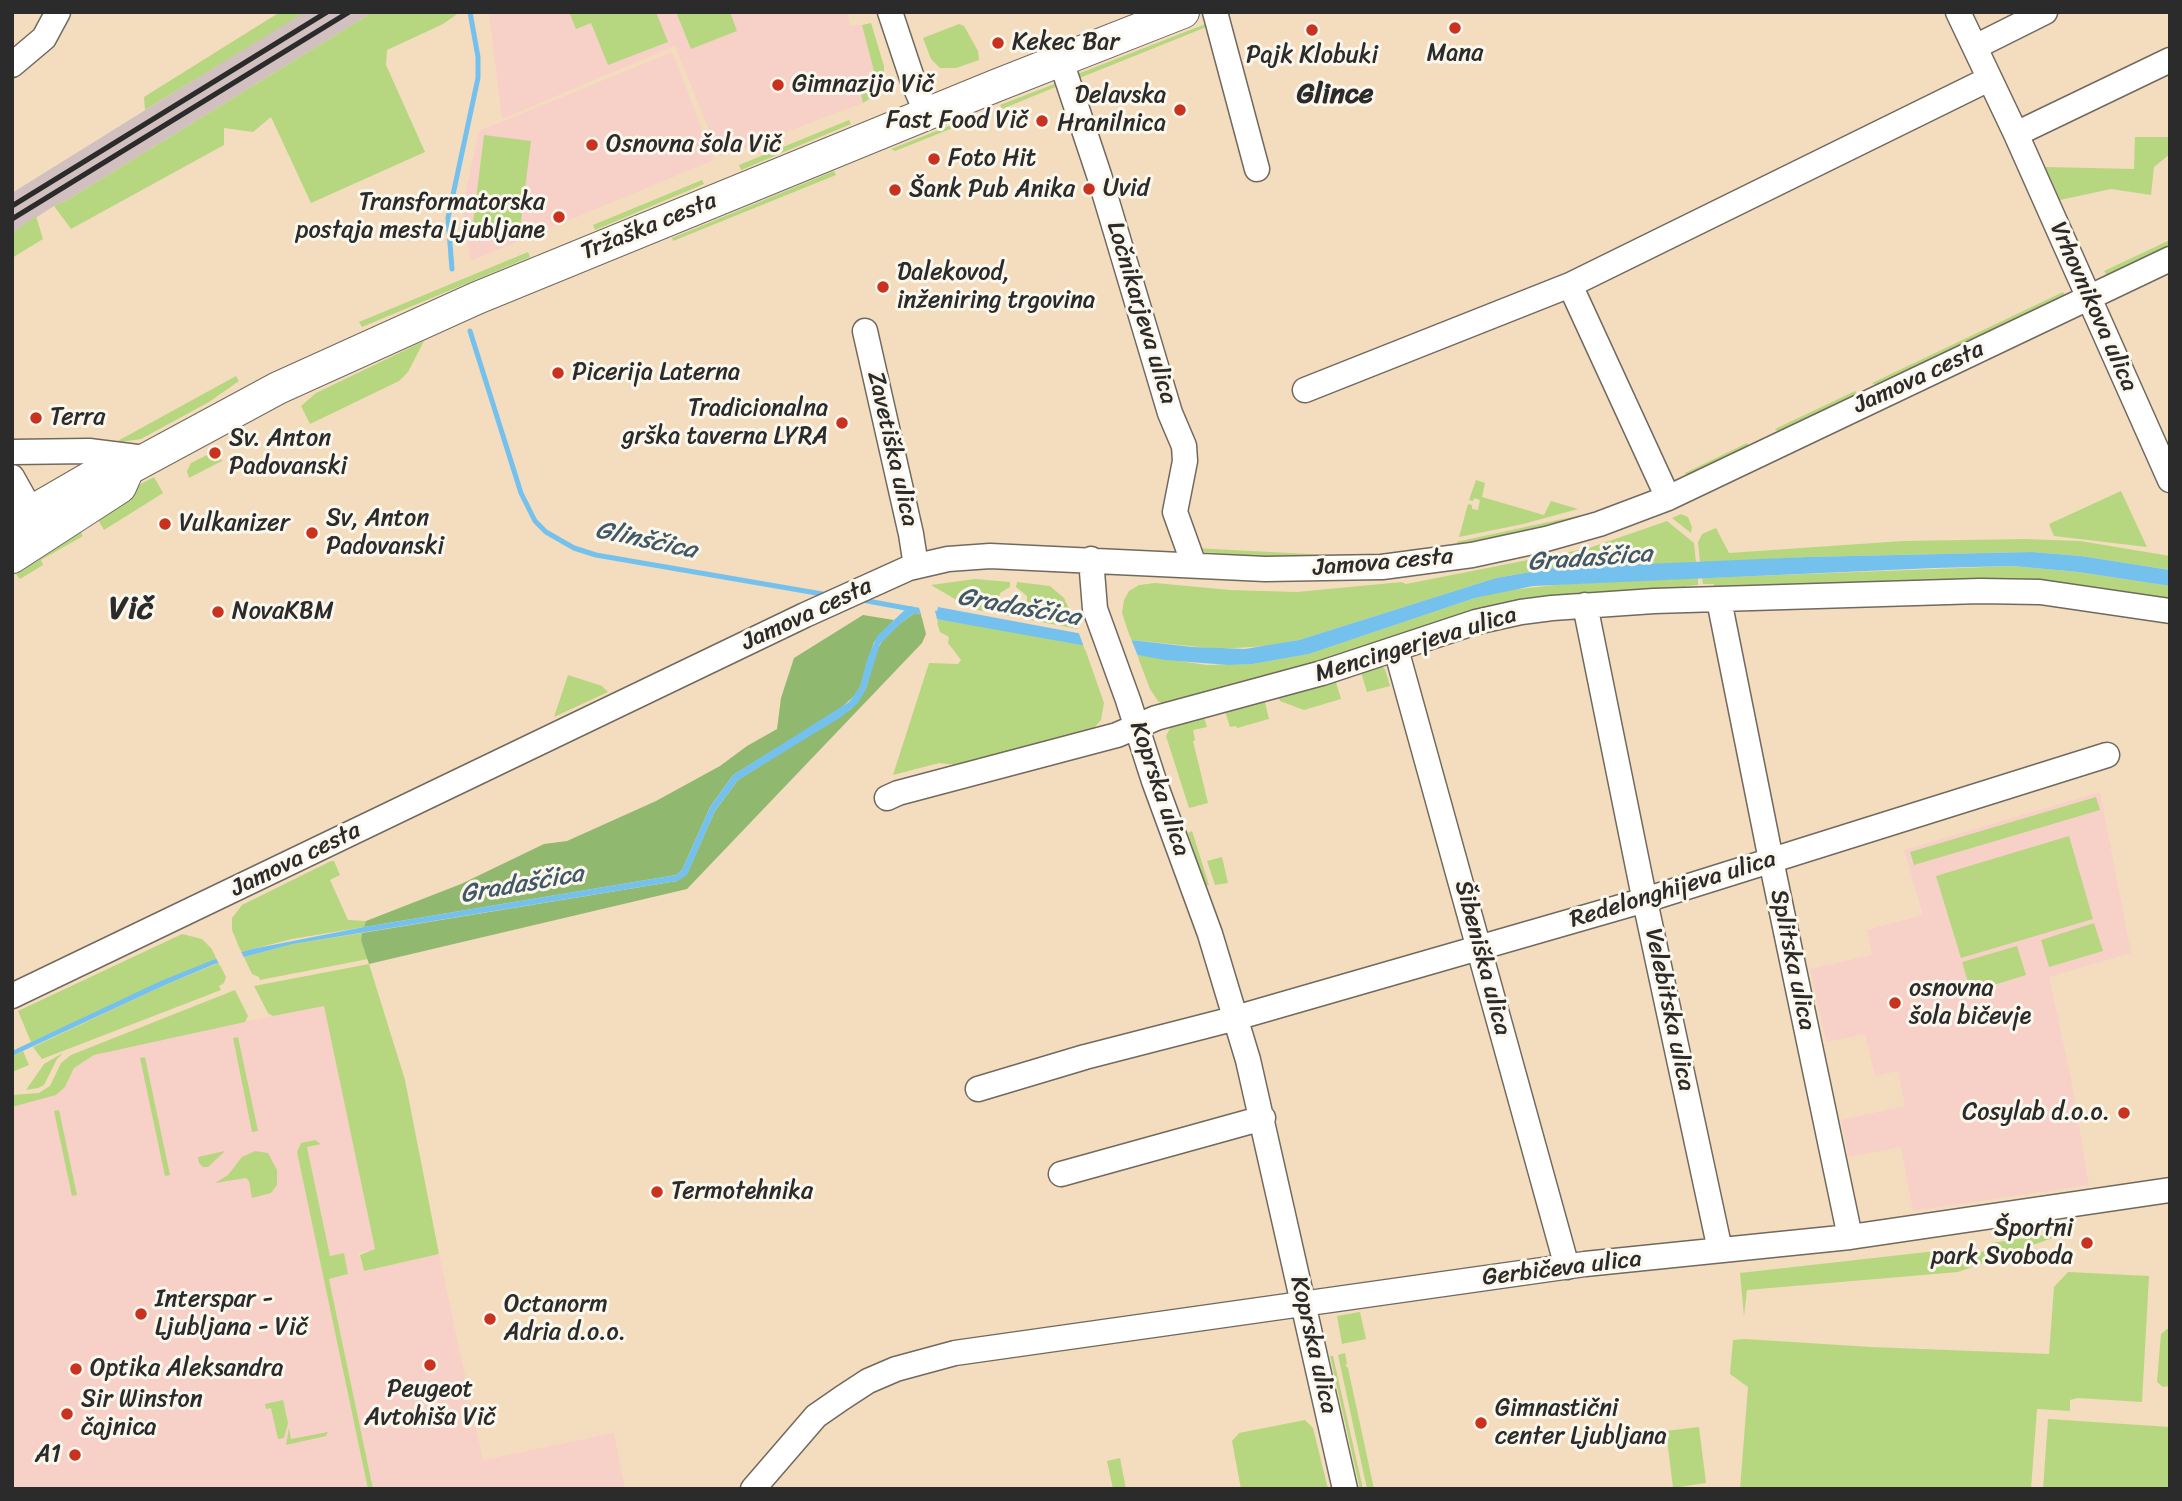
<!DOCTYPE html>
<meta charset="utf-8">
<style>
body{margin:0}
#map{position:relative;width:2182px;height:1501px;overflow:hidden;background:#f4dcbe;font-family:Sriracha,sans-serif}
canvas{display:block}
.frame{position:absolute;inset:0;border:14px solid #2b2b2b;pointer-events:none}
</style>
<div id="map">
<canvas width="2182" height="1501"></canvas>
<div class="frame"></div>
</div>
<script>
const g = document.querySelector('canvas').getContext('2d');
g.lineJoin = 'round';
function fill(path, color) { g.fillStyle = color; g.fill(path, 'evenodd'); }
const toPath = rows => new Path2D(rows.map(r => 'M' + r).join(''));
function stroke(path, color, width, dash) { g.strokeStyle = color; g.lineWidth = width; g.lineCap = dash ? 'butt' : 'round'; g.setLineDash(dash || []); g.stroke(path); }
function write(font, color, halo, rows, align = 'center') {
  g.font = font + ' Sriracha,sans-serif'; g.lineWidth = 6; g.setLineDash([]); g.textBaseline = 'middle'; g.strokeStyle = halo; g.fillStyle = color; for (const [text, x, y, turn = 0] of rows) {
    g.save(); g.translate(x, y); g.rotate((+turn || 0) * Math.PI / 180); g.textAlign = isNaN(turn) ? turn : align; if (halo) g.strokeText(text, 0, 0); g.fillText(text, 0, 0); g.restore();
  }
}
fill(toPath([
 [489,12,856,12,848,15,850,26,862,25,876,80,863,86,861,94,863,103,720,157,675,46,502,119],
 [672,52,714,160,471,261,462,209,479,131],
 [2100,792,2131,953,2049,977,2071,1079,2089,1185,1913,1211,1901,1147,1849,1157,1841,1120,1905,1106,1898,1071,1875,1076,1865,1034,1826,1042,1810,969,1872,955,1867,930,1923,915,1904,850],
 [324,1005,375,1250,358,1253,363,1271,439,1254,483,1460,614,1433,625,1489,373,1489,329,1278,348,1275,344,1254,330,1256,307,1147,319,1140,297,1152,368,1489,12,1489,12,1107,56,1095,67,1083,74,1068,87,1058,102,1052]
]), '#f7d1c8');
fill(toPath([
 [303,12,373,12,69,199,54,206,12,233,12,193]
]), '#d2bfc0');
fill(toPath([
 [280,12,305,12,145,110,144,97],
 [373,12,460,12,443,24,387,50,386,65,425,152,311,203,271,117,253,132,224,128,224,145,71,229,54,206,69,199],
 [569,12,656,12,668,42,608,65,591,23,576,29],
 [676,12,730,12,737,31,691,49],
 [871,23,884,66,884,81,879,93,863,103,861,94,863,86,876,79,862,25],
 [1208,23,1209,26,1077,79,1075,75],
 [959,24,964,26,978,51,979,60,956,68,940,68,931,59,923,38],
 [1057,83,1058,86,1002,109,1000,105],
 [974,116,973,120,895,151,891,149],
 [849,120,851,124,741,170,739,165],
 [484,135,531,141,519,237,472,231],
 [2135,137,2170,137,2170,154,2154,167,2151,195,2111,189,2060,200,2045,167,2134,169],
 [834,171,836,175,673,241,672,238],
 [702,180,704,184,595,230,593,225],
 [36,216,43,239,12,258,12,233],
 [2170,240,2170,247,2107,276,2104,271],
 [528,252,530,257,362,327,359,322],
 [2063,292,2066,296,1877,386,1872,383],
 [424,341,408,372,399,381,310,424,301,406,316,393],
 [236,376,239,381,209,402,141,439,114,443],
 [1855,391,1858,395,1780,433,1775,429],
 [1747,443,1749,447,1687,477,1685,473],
 [217,450,222,461,189,478,187,471,191,463],
 [154,477,163,493,104,530,94,513,133,488],
 [1476,480,1485,483,1482,497,1544,515,1551,501,1578,509,1523,524,1459,537,1468,504,1472,505,1472,509,1478,510,1480,500,1474,498,1473,501,1469,500],
 [2121,491,2147,547,2054,536,2049,524],
 [1681,514,1688,517,1692,527,1691,533,1672,518],
 [1581,515,1580,518,1538,529,1462,545,1456,542],
 [1667,521,1694,543,1696,563,1554,568,1496,578,1299,640,1267,646,1219,649,1131,640,1122,613,1124,600,1129,591,1139,585,1155,583,1230,590,1297,592,1402,582,1406,584,1589,548],
 [77,525,83,536,41,560,43,565,20,579,12,569],
 [1716,528,1729,553,1903,541,2025,539,2080,541,2170,556,2170,570,2081,556,2032,552,1807,557,1700,563,1698,542,1702,534],
 [1195,548,1327,555,1378,554,1431,548,1392,556,1299,559,1205,552],
 [2013,566,2078,572,2170,586,2170,600,2059,582,2026,580,1715,590,1714,584,1703,584,1702,578],
 [1698,578,1698,585,1686,586,1686,592,1652,592,1313,667,1165,705,1158,701,1150,689,1137,655,1207,665,1253,664,1309,654,1475,598,1502,591,1564,584],
 [975,579,1010,582,1010,587,1000,593,998,605,1027,608,1027,596,1016,587,1017,582,1050,586,1064,598,1078,629,972,609,931,585],
 [936,619,1077,642,1084,646,1104,703,1101,720,1093,729,957,765,939,763,893,775,929,663,958,664,961,660,948,643,949,637,940,632],
 [1380,664,1385,669,1390,686,1367,692,1360,669],
 [568,675,602,686,608,692,554,717],
 [1335,679,1341,699,1304,710,1280,701,1278,694],
 [1264,698,1269,719,1237,728,1236,726,1230,727,1224,708],
 [1203,714,1207,727,1193,730,1195,740,1193,741,1208,803,1189,808,1166,736,1172,724],
 [2096,797,2100,810,1914,865,1910,852],
 [1192,831,1209,885,1205,886,1188,833],
 [2069,836,2093,919,1961,958,1936,876],
 [1222,857,1228,883,1215,885,1207,861],
 [331,861,334,861,340,875,330,880,348,920,366,921,364,927,292,939,241,952,232,930,232,918,242,905],
 [2094,923,2103,951,2049,967,2041,940],
 [362,933,361,940,368,959,260,980,259,977,252,974,244,957,293,944],
 [182,934,202,939,211,948,217,959,31,1042,18,1011],
 [2017,946,2026,975,1971,992,1962,962],
 [219,963,226,977,224,983,219,986,221,990,42,1059,33,1047,165,985],
 [369,964,405,1080,439,1254,364,1271,360,1255,375,1249,324,1006,273,1016,268,1013,254,986],
 [235,990,248,1016,245,1022,94,1055,74,1068,65,1087,56,1095,12,1107,12,1095,39,1093,50,1086,61,1063,71,1055],
 [238,1037,258,1131,252,1132,233,1038],
 [23,1051,29,1065,12,1072,12,1056],
 [63,1053,57,1059,44,1085,38,1088,26,1090,44,1064],
 [145,1057,170,1175,165,1176,140,1058],
 [59,1110,77,1195,72,1196,54,1111],
 [315,1140,321,1144,307,1147,330,1256,344,1253,348,1274,329,1279,373,1489,368,1489,297,1152,301,1143],
 [225,1151,208,1167,203,1167,199,1163,198,1157],
 [255,1151,268,1153,277,1170,277,1185,271,1193,252,1198,249,1181,246,1178,215,1183,228,1175,242,1157],
 [2058,1233,2058,1236,1958,1272,1747,1290,1744,1316,1740,1273,1945,1250,1947,1257,1992,1250,1991,1243],
 [2068,1272,2149,1276,2142,1402,2078,1398,2070,1400,2070,1411,2037,1409,2031,1489,1740,1489,1748,1387,1730,1374,1733,1340,1745,1339,1871,1347,2049,1354,2054,1287],
 [1360,1312,1366,1339,1342,1344,1337,1316],
 [2167,1329,2170,1329,2170,1386,2163,1387,2157,1382,2161,1334],
 [1345,1353,1347,1364,1345,1365,1348,1368,1374,1489,1367,1489,1338,1355],
 [1330,1356,1333,1356,1363,1489,1360,1489],
 [283,1400,288,1423,284,1438,278,1439,271,1408,266,1409,265,1404],
 [2048,1419,2170,1427,2170,1489,2043,1489],
 [1305,1420,1313,1428,1328,1489,1241,1489,1232,1441,1239,1433],
 [1699,1427,1706,1483,1673,1488,1666,1431],
 [289,1428,291,1439,328,1432,326,1436,286,1445],
 [1120,1458,1126,1489,1113,1489,1107,1461]
]), '#b6d77f');
fill(toPath([
 [915,613,921,614,926,634,922,643,687,889,369,964,361,940,362,933,677,881,687,874,715,811,738,780,851,709,866,689,876,652,884,638,902,622],
 [863,615,894,620,874,642,860,687,854,696,840,709,733,775,710,807,682,870,676,875,364,927,366,921,461,884,544,844,567,841,656,801,720,766,747,746,777,729,781,698,794,658]
]), '#90b86e');
fill(toPath([
 [2032,552,2081,556,2170,570,2170,586,2078,572,2013,566,1933,568,1533,586,1475,598,1309,654,1253,664,1228,665,1165,660,936,619,936,617,915,613,902,622,880,644,866,689,858,703,841,717,738,780,715,811,687,875,677,881,293,944,244,957,215,964,165,985,12,1056,12,1051,163,980,213,960,252,949,364,927,676,875,682,870,710,807,733,775,849,702,860,687,867,660,877,636,909,606,937,611,938,607,1131,643,1131,640,1192,647,1245,649,1299,640,1496,578,1554,568,1807,557]
]), '#75c1ee');
fill(toPath([
 [918,604,934,607,938,623,922,618],
 [1077,628,1128,639,1130,636,1139,659,1085,650],
 [240,949,245,960,220,966,215,956]
]), '#f4dcbe');
stroke(toPath([
 [452,269,448,218,478,78,478,57,470,12],
 [470,331,521,493,535,521,546,532,574,548,596,555,828,595],
 [862,600,911,609]
]), '#75c1ee', 5);
const minor = toPath([
 [890,12,914,84,927,114],
 [1215,12,1257,169],
 [1958,12,2016,134,2170,480],
 [1975,47,2045,12],
 [1061,61,1099,175,1170,413,1184,446,1185,461,1175,512,1194,565],
 [12,65,44,38,58,12],
 [2016,134,2170,60],
 [865,331,911,534,916,566],
 [1305,390,1570,285],
 [12,452,89,451,137,457],
 [12,477,39,525],
 [1668,498,1570,285,1989,79],
 [1091,559,1095,609,1128,700,1154,781,1210,934,1248,1060,1345,1489],
 [1719,600,1771,860,1850,1237],
 [1585,605,1642,887,1720,1250],
 [1396,649,1567,1267],
 [887,798,898,793,1117,735,1156,718,1322,673,1476,622,1521,612,1552,608,1654,601,1980,591,2040,592,2170,611],
 [12,996,805,615,909,568,948,559,990,556,1265,569,1382,567,1472,555,1546,539,1599,524,1668,498,2170,259],
 [978,1089,1085,1057,1225,1021,1645,900,2107,755],
 [1061,1174,1263,1118],
 [753,1489,816,1416,842,1398,868,1381,896,1369,955,1353,1585,1264,1850,1237,2170,1190]
]);
const major = toPath([
 [12,523,107,468,128,469,278,388,477,298,995,86,1183,12],
 [12,557,120,487,128,469]
]);
stroke(minor, '#71695e', 27);
stroke(major, '#71695e', 34);
stroke(minor, '#fff', 24);
stroke(major, '#fff', 32);
stroke(toPath([
 [12,206,327,12],
 [12,219,349,12]
]), '#2b2b2b', 5);
for (const [x, y, r, color] of [
 [1455,28,7,"#c8321e"],
 [1312,30,7,"#c8321e"],
 [998,43,7,"#c8321e"],
 [778,85,7,"#c8321e"],
 [1180,110,7,"#c8321e"],
 [1042,121,7,"#c8321e"],
 [592,145,7,"#c8321e"],
 [934,159,7,"#c8321e"],
 [1089,189,7,"#c8321e"],
 [895,190,7,"#c8321e"],
 [559,217,7,"#c8321e"],
 [883,287,7,"#c8321e"],
 [558,373,7,"#c8321e"],
 [36,418,7,"#c8321e"],
 [842,423,7,"#c8321e"],
 [215,453,7,"#c8321e"],
 [165,524,7,"#c8321e"],
 [312,533,7,"#c8321e"],
 [218,612,7,"#c8321e"],
 [1895,1003,7,"#c8321e"],
 [2124,1113,7,"#c8321e"],
 [657,1192,7,"#c8321e"],
 [2087,1243,7,"#c8321e"],
 [141,1314,7,"#c8321e"],
 [490,1319,7,"#c8321e"],
 [430,1365,7,"#c8321e"],
 [76,1369,7,"#c8321e"],
 [67,1414,7,"#c8321e"],
 [1481,1423,7,"#c8321e"],
 [75,1455,7,"#c8321e"]
]) { const dot = new Path2D(); dot.arc(x, y, r, 0, 2 * Math.PI); g.fillStyle = color; g.fill(dot); stroke(dot, '#fbf7ec', 2.5); }
write('24px', '#2b2b2b', '#fbf7ec', [
 ["Kekec Bar",1012,43],
 ["Mana",1455,54,"center"],
 ["Pajk Klobuki",1312,56,"center"],
 ["Gimnazija Vič",792,85],
 ["Delavska",1166,96,"right"],
 ["Hranilnica",1166,124,"right"],
 ["Fast Food Vič",1028,121,"right"],
 ["Osnovna šola Vič",606,145],
 ["Foto Hit",948,159],
 ["Uvid",1103,189],
 ["Šank Pub Anika",909,190],
 ["Transformatorska",545,203,"right"],
 ["postaja mesta Ljubljane",545,231,"right"],
 ["Dalekovod,",897,273],
 ["inženiring trgovina",897,301],
 ["Picerija Laterna",572,373],
 ["Tradicionalna",828,409,"right"],
 ["grška taverna LYRA",828,437,"right"],
 ["Terra",50,418],
 ["Sv. Anton",229,439],
 ["Padovanski",229,467],
 ["Sv, Anton",326,519],
 ["Padovanski",326,547],
 ["Vulkanizer",179,524],
 ["NovaKBM",232,612],
 ["osnovna",1909,989],
 ["šola bičevje",1909,1017],
 ["Cosylab d.o.o.",2110,1113,"right"],
 ["Termotehnika",671,1192],
 ["Športni",2073,1229,"right"],
 ["park Svoboda",2073,1257,"right"],
 ["Interspar -",155,1300],
 ["Ljubljana - Vič",155,1328],
 ["Octanorm",504,1305],
 ["Adria d.o.o.",504,1333],
 ["Optika Aleksandra",90,1369],
 ["Peugeot",430,1390,"center"],
 ["Avtohiša Vič",430,1418,"center"],
 ["Sir Winston",81,1400],
 ["čajnica",81,1428],
 ["Gimnastični",1495,1409],
 ["center Ljubljana",1495,1437],
 ["A1",61,1455,"right"]
], 'left');
write('24px', '#2b2b2b', '#fbf7ec', [
 ["Tržaška cesta",649,227,-22],
 ["Vrhovnikova ulica",2093,307,66],
 ["Ločnikarjeva ulica",1141,313,73],
 ["Jamova cesta",1919,378,-25],
 ["Zavetiška ulica",892,449,77],
 ["Jamova cesta",1383,563,-5],
 ["Jamova cesta",807,615,-25],
 ["Mencingerjeva ulica",1416,645,-17],
 ["Koprska ulica",1159,789,71],
 ["Jamova cesta",296,860,-26],
 ["Redelonghijeva ulica",1673,890,-17],
 ["Šibeniška ulica",1482,958,75],
 ["Splitska ulica",1792,960,78],
 ["Velebitska ulica",1669,1010,78],
 ["Gerbičeva ulica",1562,1269,-7],
 ["Koprska ulica",1313,1345,77]
]);
write('italic 26px', '#415866', '#fbf7ec', [
 ["Glinščica",646,541,12],
 ["Gradaščica",1590,559,-4],
 ["Gradaščica",1019,608,10],
 ["Gradaščica",522,885,-10]
]);
write('bold 28px', '#2b2b2b', '#fbf7ec', [
 ["Glince",1335,95]
]);
write('bold 32px', '#2b2b2b', '#fbf7ec', [
 ["Vič",131,610]
]);
</script>
